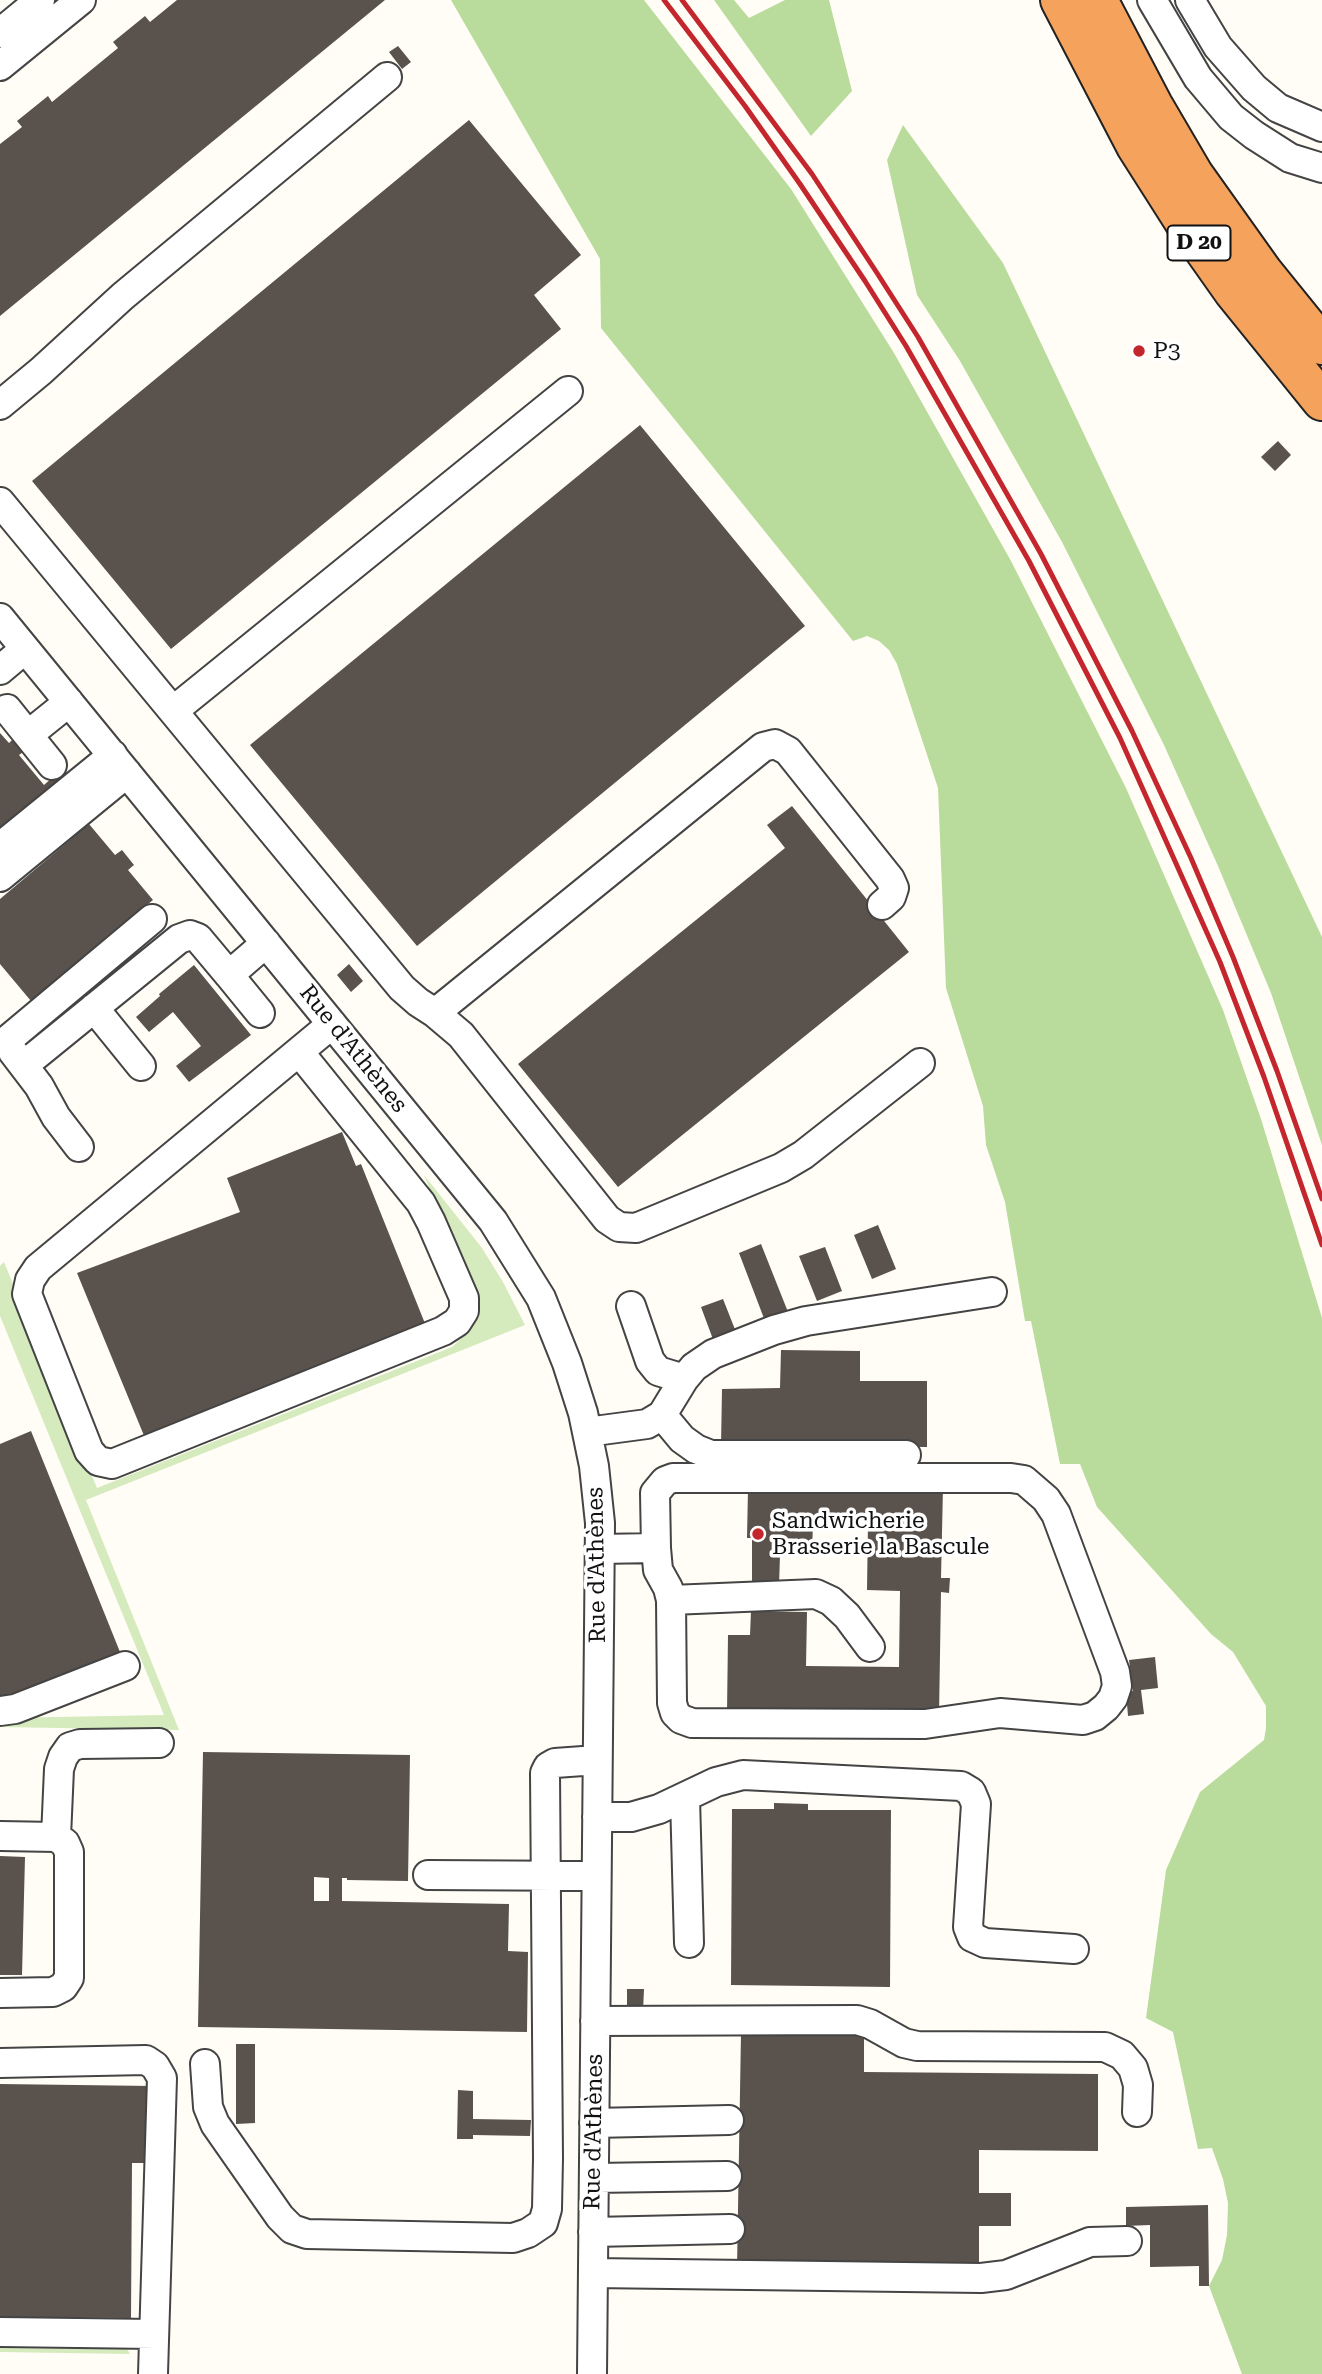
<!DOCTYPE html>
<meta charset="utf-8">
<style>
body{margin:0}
canvas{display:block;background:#fffdf5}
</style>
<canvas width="1322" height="2374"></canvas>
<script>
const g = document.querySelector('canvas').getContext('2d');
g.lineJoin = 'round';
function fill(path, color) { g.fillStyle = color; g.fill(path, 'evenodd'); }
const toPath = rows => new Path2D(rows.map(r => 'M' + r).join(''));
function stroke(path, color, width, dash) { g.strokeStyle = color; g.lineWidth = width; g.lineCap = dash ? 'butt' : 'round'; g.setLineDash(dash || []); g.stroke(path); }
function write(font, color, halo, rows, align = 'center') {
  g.font = font + ' "Roboto Serif",serif'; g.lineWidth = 7; g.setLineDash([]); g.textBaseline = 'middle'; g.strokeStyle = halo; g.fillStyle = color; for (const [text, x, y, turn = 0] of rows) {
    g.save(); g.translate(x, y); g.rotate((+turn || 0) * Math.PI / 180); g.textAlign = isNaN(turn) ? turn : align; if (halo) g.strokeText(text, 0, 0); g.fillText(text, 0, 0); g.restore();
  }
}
fill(toPath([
 [424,1175,482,1248,503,1282,525,1325,86,1500,179,1730,0,1727,0,1718,164,1715,0,1316,0,1266,4,1262,97,1488,452,1347,468,1332,476,1309,469,1281],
 [0,2348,127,2349,130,2354,0,2352]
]), '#d5ebbd');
fill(toPath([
 [451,0,644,0,791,189,894,353,1011,561,1126,788,1223,1010,1261,1119,1322,1318,1322,2374,1242,2374,1209,2286,1222,2260,1227,2235,1228,2203,1223,2179,1212,2148,1198,2149,1173,2032,1146,2018,1166,1870,1200,1792,1264,1740,1266,1728,1266,1706,1233,1652,1211,1634,1097,1507,1080,1464,1060,1464,1031,1321,1025,1321,1005,1202,986,1145,983,1106,946,988,938,788,897,664,889,650,879,641,867,636,853,641,601,328,600,259],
 [714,0,734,0,749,18,785,0,829,0,852,91,811,136],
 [903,125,1003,263,1322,937,1322,1145,1271,993,1218,866,1164,745,1062,542,960,361,917,295,887,160]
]), '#b9dc9c');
fill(toPath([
 [177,0,385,0,0,316,0,144,22,127,17,121,48,96,52,102,118,48,113,42,145,16,150,22],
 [398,46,411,62,402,69,389,52],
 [469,120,581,255,534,295,561,329,171,649,32,481],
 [640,425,805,626,417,946,250,745],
 [1278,441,1291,455,1275,471,1261,457],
 [0,733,9,743,15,737,26,750,19,755,44,785,53,777,61,786,0,836],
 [792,806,909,952,618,1187,518,1064,785,848,767,825],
 [89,824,115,855,122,850,134,865,128,870,153,900,31,1001,0,964,0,899],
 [349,964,363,981,351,992,337,975],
 [194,965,251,1035,189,1082,176,1066,201,1046,173,1012,149,1032,136,1017,160,996,159,994],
 [342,1132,356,1166,361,1164,426,1326,145,1438,77,1273,240,1212,227,1178],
 [878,1225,896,1269,872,1279,854,1235],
 [761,1244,788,1312,765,1321,739,1253],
 [825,1247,842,1291,817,1301,799,1256],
 [723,1299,736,1332,714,1342,701,1307],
 [781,1350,860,1351,860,1381,927,1381,927,1447,721,1446,722,1389,780,1388],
 [31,1431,120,1652,0,1701,0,1444],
 [943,1487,941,1578,950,1578,949,1593,941,1592,939,1716,727,1713,728,1635,750,1635,751,1611,807,1612,806,1666,899,1667,900,1591,867,1590,868,1522,813,1521,812,1555,780,1555,779,1586,752,1586,752,1538,747,1538,748,1489],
 [1155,1657,1158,1688,1141,1690,1144,1714,1128,1716,1126,1692,1133,1691,1129,1660],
 [203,1752,410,1755,408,1881,347,1880,347,1878,342,1878,342,1901,509,1904,508,1951,528,1952,527,2032,198,2027],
 [314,1877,329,1878,329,1901,314,1901],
 [774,1803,808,1804,808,1810,891,1810,890,1987,731,1985,732,1809,774,1809],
 [0,1856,25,1857,22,1975,0,1975],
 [627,1989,644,1989,643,2011,627,2010],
 [741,2033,864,2034,864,2072,1098,2074,1098,2151,979,2150,979,2193,1011,2193,1011,2226,979,2226,979,2269,737,2268],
 [236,2044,255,2044,255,2123,236,2124],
 [0,2084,152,2086,152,2163,132,2163,131,2318,0,2317],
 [458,2090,473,2091,473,2119,531,2120,530,2136,473,2135,473,2139,457,2139],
 [1208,2205,1209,2286,1199,2286,1199,2266,1150,2267,1150,2225,1126,2226,1126,2207]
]), '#5a524d');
const minor = toPath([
 [1152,0,1198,78,1231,117,1254,135,1290,158,1322,168],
 [1190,0,1218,47,1254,88,1278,108,1322,127],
 [0,33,40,0],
 [0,66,81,0],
 [0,405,41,371,123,296,387,77],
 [0,502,402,988,418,1002,435,1013,763,747,775,744,788,751,890,879,894,888,891,897,882,905],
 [0,618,493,1221,541,1298,567,1363,583,1413,594,1466,600,1523,592,2374],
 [0,670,25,649],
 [7,709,52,765],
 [173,711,568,391],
 [28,735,69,702],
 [0,847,113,755],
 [0,877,127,773],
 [229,975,260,1013],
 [94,1008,141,1066],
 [435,1013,461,1035,607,1219,619,1227,636,1228,781,1168,803,1155,920,1063],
 [5,1042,152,919],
 [13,1052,39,1086,56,1117,79,1147],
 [300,1053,421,1203,431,1222,464,1298,464,1311,457,1322,443,1331,112,1464,98,1461,89,1451,27,1294,30,1280,38,1268,332,1024],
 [24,1065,179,939,190,935,198,938,229,975,266,943],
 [631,1306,650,1361,658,1371,684,1379],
 [662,1415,682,1439,696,1449,711,1455,906,1455],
 [587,1432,647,1424,662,1415,684,1379,694,1367,713,1354,774,1330,806,1321,992,1292],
 [599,1549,656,1548,655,1493,665,1481,673,1478,1011,1478,1024,1480,1046,1499,1056,1514,1115,1672,1117,1686,1113,1698,1106,1707,1095,1716,1083,1720,1000,1713,925,1724,692,1723,681,1719,675,1713,672,1703,671,1600,668,1588,658,1570,656,1548],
 [671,1600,816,1594,831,1601,847,1616,870,1647],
 [0,1711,15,1709,125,1666],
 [685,1798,689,1943],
 [597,1817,631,1817,659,1809,716,1782,743,1775,961,1786,971,1792,976,1804,968,1927,972,1937,985,1943,1074,1949],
 [0,1836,56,1837,65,1843,69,1852,69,1978,63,1987,53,1992,0,1993],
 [56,1837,59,1769,63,1757,70,1747,80,1744,159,1743],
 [428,1875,596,1876],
 [595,2021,857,2020,870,2024,904,2043,917,2046,1105,2047,1122,2055,1133,2068,1138,2085,1137,2112],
 [0,2063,146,2060,155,2066,162,2078,153,2374],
 [205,2064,208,2107,215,2124,280,2217,292,2229,307,2234,513,2238,528,2233,543,2223,547,2209,548,2158,545,1773,548,1767,555,1763,597,1760],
 [594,2123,729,2120],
 [594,2178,727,2176],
 [593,2232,730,2229],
 [593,2273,981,2278,1006,2275,1090,2242,1127,2241],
 [0,2332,154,2334]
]);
const highway = toPath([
 [1060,0,1136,146,1185,223,1233,291,1322,401],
 [1098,0,1153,105,1194,175,1263,272,1322,345]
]);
stroke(minor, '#444', 32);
stroke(highway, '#222', 42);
stroke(minor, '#fff', 28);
stroke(highway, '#f5a25d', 38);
stroke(toPath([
 [664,0,745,106,800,184,865,281,906,346,1029,561,1120,738,1220,962,1264,1077,1322,1245],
 [682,0,812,174,877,273,918,337,1041,554,1132,731,1191,858,1233,957,1277,1071,1322,1199]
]), '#c4262e', 5);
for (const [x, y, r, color] of [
 [1139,351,7,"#c4262e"],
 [758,1534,7,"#c4262e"]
]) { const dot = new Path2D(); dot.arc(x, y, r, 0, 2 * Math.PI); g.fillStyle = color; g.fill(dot); stroke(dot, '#fff', 2.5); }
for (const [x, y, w] of [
 [1199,243,63]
]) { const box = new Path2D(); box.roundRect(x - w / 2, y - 17.5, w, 35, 5); g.fillStyle = '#fff'; g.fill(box); stroke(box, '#111', 2); }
write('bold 21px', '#111', null, [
 ["D 20",1199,243]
]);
write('23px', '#111', '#fff', [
 ["P3",1153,351],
 ["Sandwicherie",772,1521],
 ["Brasserie la Bascule",772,1547]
], 'left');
write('23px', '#111', '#fff', [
 ["Rue d'Athènes",353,1049,51],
 ["Rue d'Athènes",597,1565,-91],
 ["Rue d'Athènes",594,2132,-89]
]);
</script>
